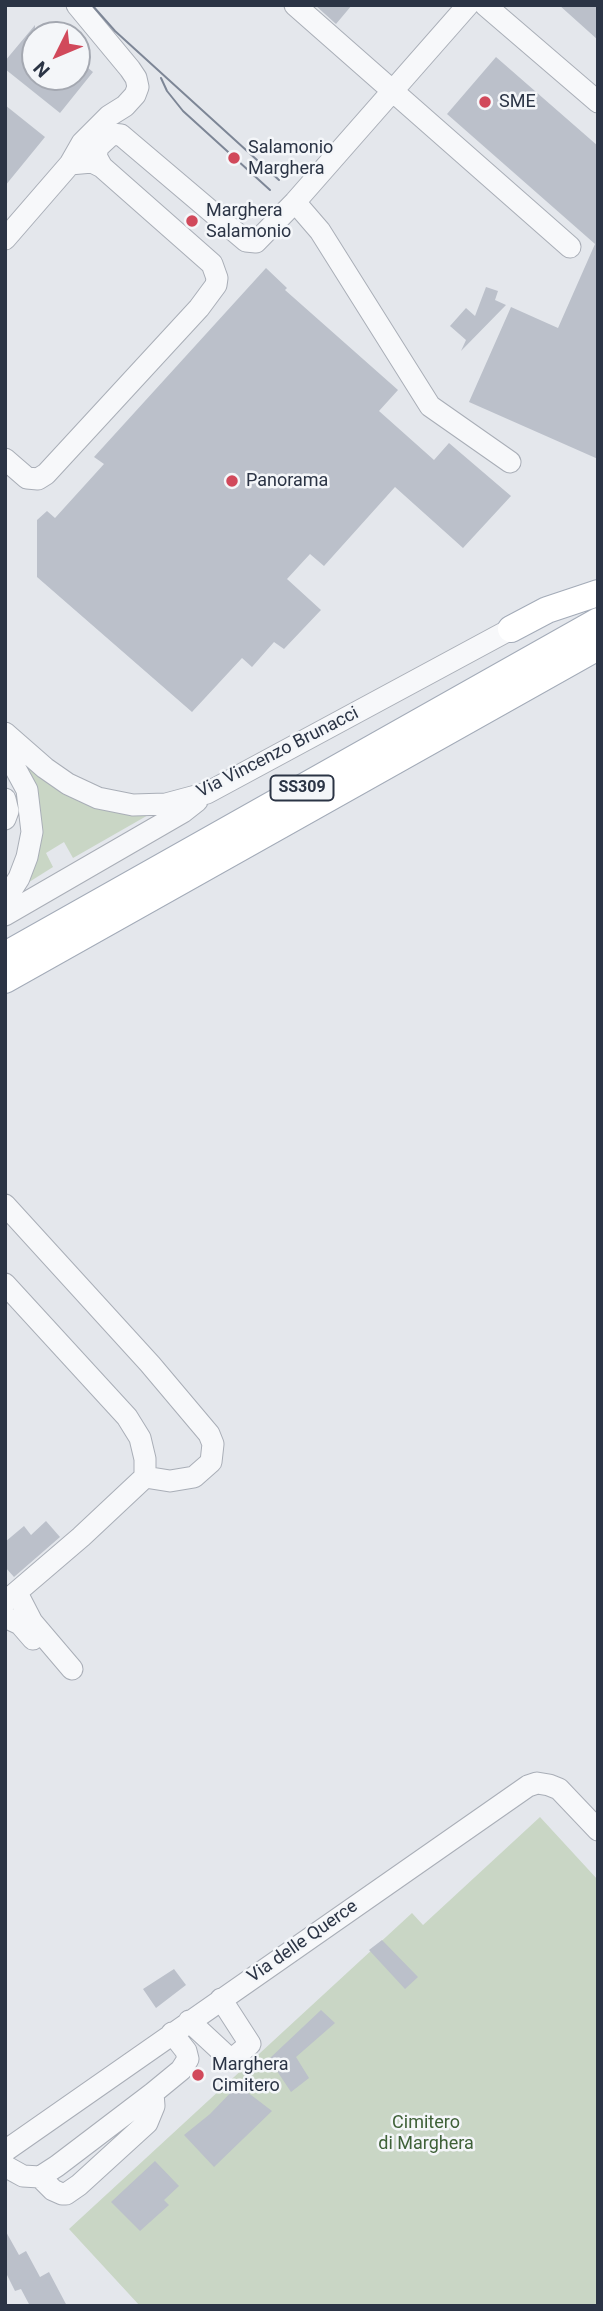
<!DOCTYPE html>
<style>
body{margin:0}
#map{position:relative;width:603px;height:2311px;overflow:hidden;background:#e4e7ec;font-family:Roboto,sans-serif}
canvas{display:block}
.frame{position:absolute;inset:0;border:7px solid #2b3445;pointer-events:none}
.north{position:absolute;left:21px;top:21px;width:70px;height:70px;box-sizing:border-box;background:#f4f6f9;border:2px solid #a4a8b1;border-radius:50%;rotate:227deg;font-size:19px;font-weight:700;line-height:28px;text-align:center;color:#2b3445}
.north::after{content:'';display:block;margin:auto;width:24px;height:32px;background:#d1495b;clip-path:polygon(50% 0,100% 100%,50% 72%,0 100%)}
</style>
<div id="map">
<canvas width="603" height="2311"></canvas>
<div class="frame"></div>
<div class="north">N</div>
</div>
<script>
const g = document.querySelector('canvas').getContext('2d');
g.lineJoin = 'round';
function fill(path, color) { g.fillStyle = color; g.fill(path, 'evenodd'); }
const toPath = rows => new Path2D(rows.map(r => 'M' + r).join(''));
function stroke(path, color, width, dash) { g.strokeStyle = color; g.lineWidth = width; g.lineCap = dash ? 'butt' : 'round'; g.setLineDash(dash || []); g.stroke(path); }
function write(font, color, halo, rows, align = 'center') {
  g.font = font + ' Roboto,sans-serif'; g.lineWidth = 5; g.setLineDash([]); g.textBaseline = 'middle'; g.strokeStyle = halo; g.fillStyle = color; for (const [text, x, y, turn = 0] of rows) {
    g.save(); g.translate(x, y); g.rotate((+turn || 0) * Math.PI / 180); g.textAlign = isNaN(turn) ? turn : align; if (halo) g.strokeText(text, 0, 0); g.fillText(text, 0, 0); g.restore();
  }
}
fill(toPath([
 [22,760,150,814,73,858,64,842,46,853,53,867,26,884],
 [540,1817,598,1880,598,2306,140,2306,69,2229,412,1913,423,1925]
]), '#c9d6c5');
fill(toPath([
 [315,5,352,5,336,24],
 [559,5,598,5,598,40],
 [35,25,35,77,77,77,77,59,93,72,60,113,5,69,5,61],
 [496,57,598,146,598,459,469,402,511,307,558,328,595,244,447,114],
 [5,105,45,137,5,186],
 [266,268,287,288,285,290,398,390,379,411,434,460,449,443,511,496,463,548,395,487,324,566,310,554,287,579,321,610,284,649,274,642,252,667,242,658,192,712,37,577,37,520,47,511,55,518,104,464,94,457],
 [486,287,498,291,495,300,506,305,461,351,466,340,450,326,466,308,475,316],
 [46,1521,60,1537,14,1577,5,1567,5,1542,24,1526,31,1535],
 [382,1940,418,1977,405,1989,369,1950],
 [174,1969,186,1985,156,2008,143,1989],
 [321,2010,335,2023,296,2057,309,2078,291,2092,269,2059],
 [238,2085,272,2111,214,2167,184,2135,210,2114],
 [155,2161,179,2186,164,2200,169,2205,140,2231,111,2202],
 [5,2230,19,2255,26,2251,40,2277,49,2272,67,2306,30,2306,21,2289,15,2291,5,2271]
]), '#bbc0ca');
const minor = toPath([
 [295,5,570,247],
 [485,5,598,102],
 [70,164,82,143,109,116,125,106,135,95,138,87,136,78,130,69,77,5],
 [102,167,96,156,98,147,112,134,121,135,246,241,256,242,295,202,468,5],
 [295,202,320,231,430,406,510,462],
 [5,239,70,164,92,162,102,167,212,264,217,278,216,285,199,308,46,474,38,479,27,478,5,459],
 [5,733,45,768,68,784,98,798,133,805,166,804,207,793,511,629],
 [5,756,14,766,27,790,32,832,27,857,19,878,5,900],
 [5,799,8,811,5,819],
 [5,915,183,812,197,801],
 [5,1205,150,1364,209,1434,213,1444,211,1462,194,1477,170,1481,145,1477],
 [5,1284,127,1417,140,1438,145,1459,145,1477,81,1537,5,1602],
 [17,1593,32,1622,72,1669],
 [5,1617,20,1624,33,1639],
 [189,2021,231,2060,250,2044,221,1999],
 [5,2151,528,1786,537,1783,549,1785,559,1789,598,1830],
 [5,2166,23,2176,40,2177,57,2166,153,2093,181,2070,188,2059,186,2051,172,2033],
 [40,2177,53,2190,62,2194,66,2194,79,2185,147,2123,154,2106,153,2093]
]);
const major = toPath([
 [511,629,547,610,598,593],
 [5,955,598,621],
 [5,980,598,647]
]);
stroke(minor, '#a9aeb7', 23);
stroke(major, '#a3abb8', 28);
stroke(minor, '#f7f8fa', 21);
stroke(major, '#fff', 26);
stroke(toPath([
 [92,5,115,31,279,180],
 [161,78,167,91,183,111,270,190]
]), '#7d8696', 2);
for (const [x, y, r, color] of [
 [485,102,7,"#d1495b"],
 [234,158,7,"#d1495b"],
 [192,221,7,"#d1495b"],
 [232,481,7,"#d1495b"],
 [198,2075,7,"#d1495b"]
]) { const dot = new Path2D(); dot.arc(x, y, r, 0, 2 * Math.PI); g.fillStyle = color; g.fill(dot); stroke(dot, '#f4f6f9', 2.5); }
for (const [x, y, w] of [
 [302,788,63]
]) { const box = new Path2D(); box.roundRect(x - w / 2, y - 12.5, w, 25, 5); g.fillStyle = '#f4f6f9'; g.fill(box); stroke(box, '#2b3445', 2); }
write('bold 16px', '#2b3445', null, [
 ["SS309",302,788]
]);
write('18px', '#2b3445', '#f4f6f9', [
 ["SME",499,102],
 ["Salamonio",248,148],
 ["Marghera",248,169],
 ["Marghera",206,211],
 ["Salamonio",206,232],
 ["Panorama",246,481],
 ["Marghera",212,2065],
 ["Cimitero",212,2086]
], 'left');
write('18px', '#2b3445', '#f4f6f9', [
 ["Via Vincenzo Brunacci",278,753,-27],
 ["Via delle Querce",303,1942,-35]
]);
write('18px', '#3f6138', '#f4f6f9', [
 ["Cimitero",426,2123],
 ["di Marghera",426,2144]
]);
</script>
